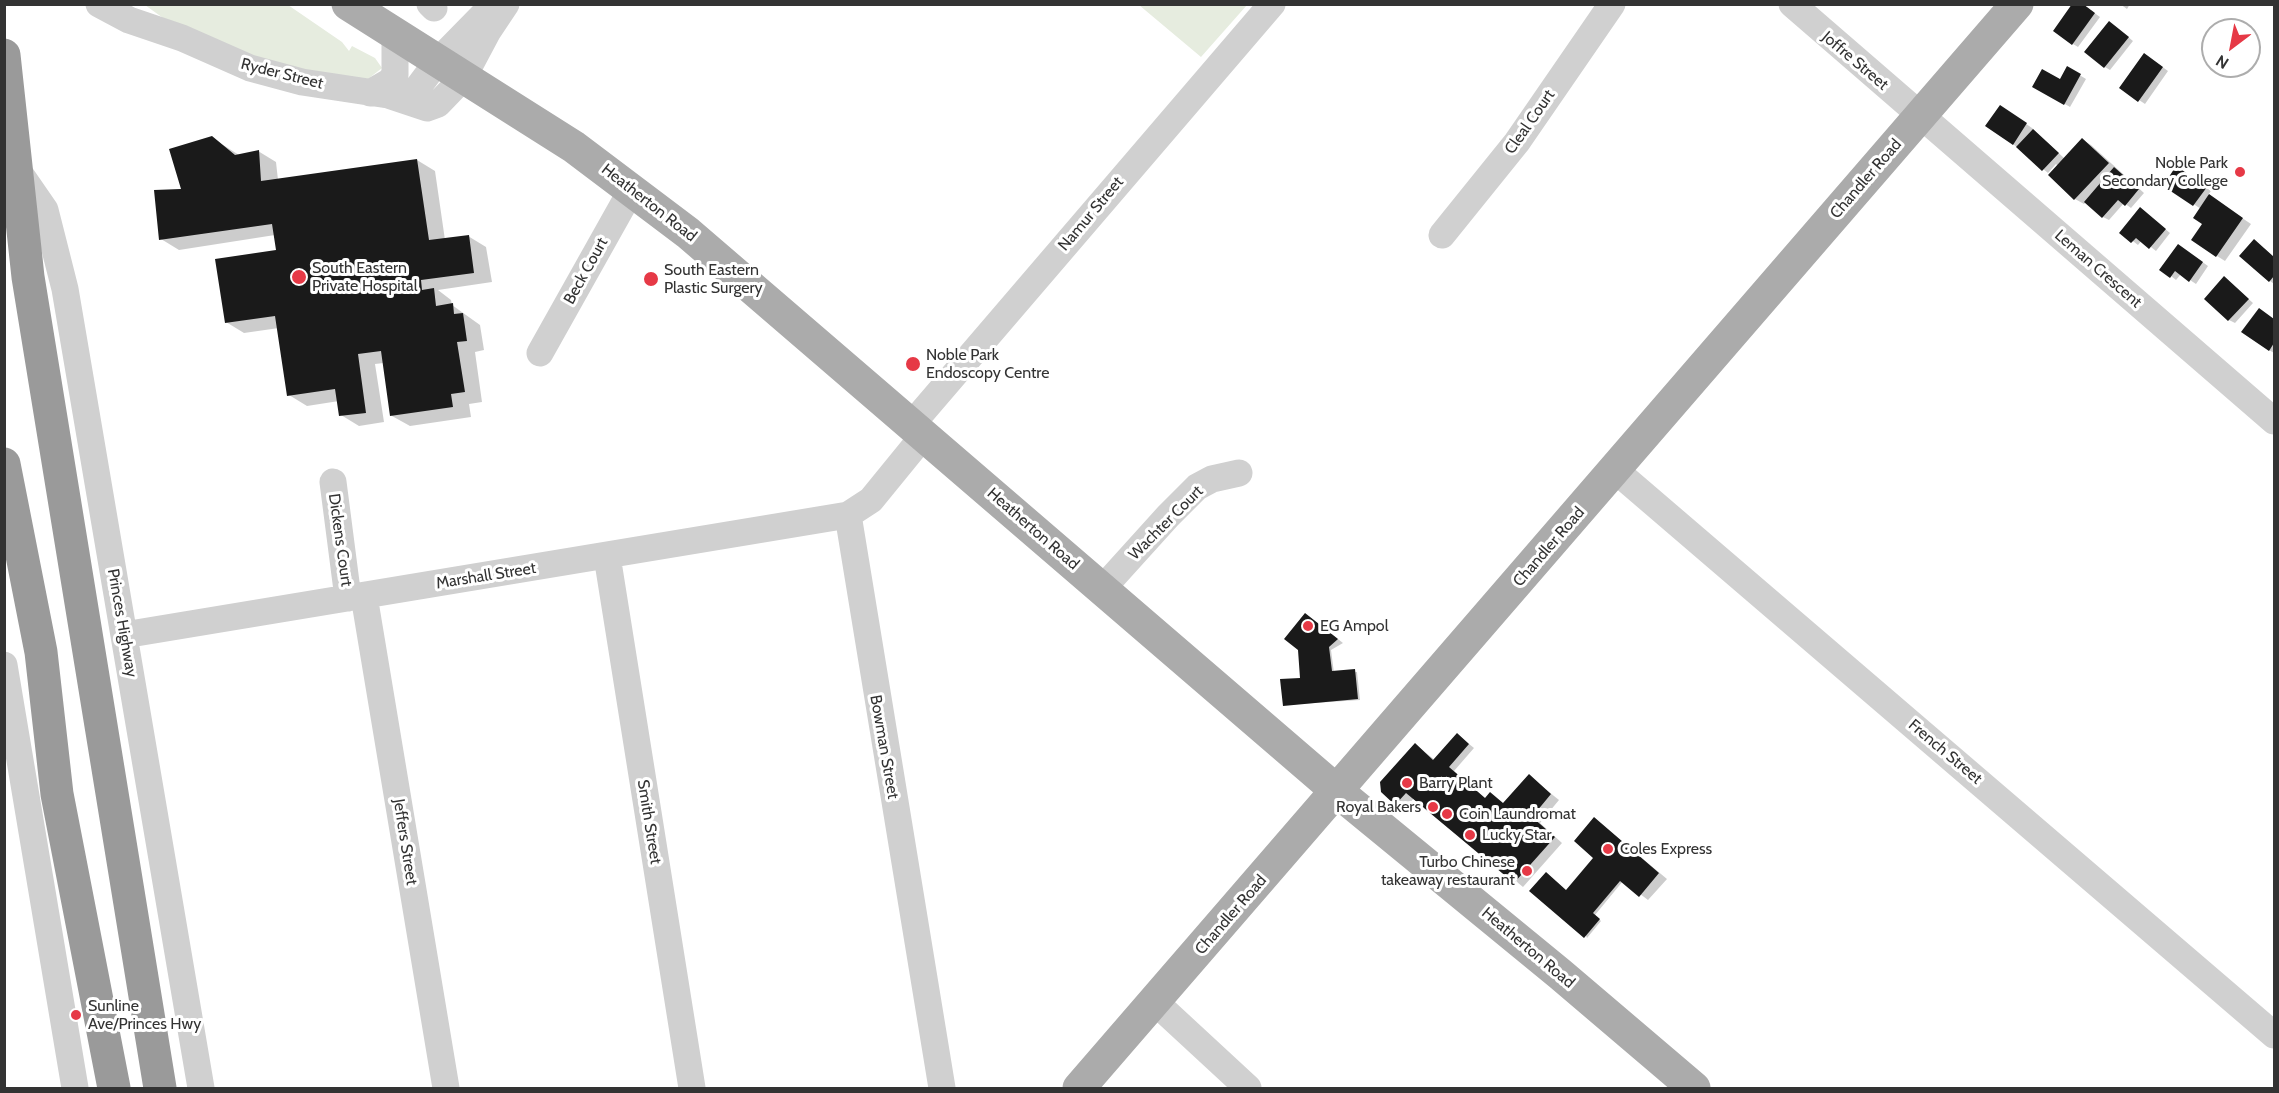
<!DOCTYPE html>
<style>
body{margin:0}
#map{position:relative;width:2279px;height:1093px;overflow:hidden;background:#fff;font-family:Cabin,sans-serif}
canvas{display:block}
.frame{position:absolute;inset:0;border:6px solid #333;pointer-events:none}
.north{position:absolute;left:2201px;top:18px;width:60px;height:60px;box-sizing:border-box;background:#fff;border:2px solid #adadad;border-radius:50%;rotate:212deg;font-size:16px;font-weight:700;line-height:24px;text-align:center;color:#333}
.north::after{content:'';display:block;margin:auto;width:21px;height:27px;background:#e63946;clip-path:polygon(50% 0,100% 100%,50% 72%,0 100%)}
</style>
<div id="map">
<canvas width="2279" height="1093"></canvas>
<div class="frame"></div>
<div class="north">N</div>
</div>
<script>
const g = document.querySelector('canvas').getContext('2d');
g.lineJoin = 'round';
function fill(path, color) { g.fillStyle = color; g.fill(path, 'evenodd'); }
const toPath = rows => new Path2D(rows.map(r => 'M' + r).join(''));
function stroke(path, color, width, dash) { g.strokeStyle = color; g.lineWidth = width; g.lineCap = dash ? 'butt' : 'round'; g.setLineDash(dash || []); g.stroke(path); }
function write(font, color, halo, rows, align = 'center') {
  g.font = font + ' Cabin,sans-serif'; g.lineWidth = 6; g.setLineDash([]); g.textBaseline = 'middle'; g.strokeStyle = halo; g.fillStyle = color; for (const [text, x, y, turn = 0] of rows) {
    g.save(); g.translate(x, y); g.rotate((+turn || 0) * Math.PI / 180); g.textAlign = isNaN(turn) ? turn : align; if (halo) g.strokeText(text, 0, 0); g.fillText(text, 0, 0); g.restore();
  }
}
fill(toPath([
 [145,5,288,5,342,42,349,51,352,46,375,58,382,68,368,79,284,68,170,23],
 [1139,5,1247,5,1201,57]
]), '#e6ecdf');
fill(toPath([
 [2082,4,2100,17,2078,47,2073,44],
 [2120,4,2130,4,2127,9],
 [2115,26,2133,41,2110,70,2105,67],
 [2150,58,2168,71,2145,104,2121,88],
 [2068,68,2086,79,2070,107,2034,86,2060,81],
 [2006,110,2032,128,2065,159,2083,140,2091,145,2144,193,2131,208,2124,203,2109,220,2103,217,2086,202,2084,204,2075,199,2050,175,2058,166,2056,164,2048,173,2013,144],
 [212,138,239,155,258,151,276,162,278,180,417,160,435,171,445,240,468,236,486,247,492,282,438,290,451,300,452,305,480,325,484,350,475,352,482,402,469,404,471,417,410,426,392,416,384,363,375,364,384,422,359,426,341,415,339,401,307,406,289,395,279,328,244,333,226,322,278,252,275,235,179,250,161,239,183,190],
 [2182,171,2211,191,2208,195,2251,224,2225,261,2217,256,2201,209,2165,185],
 [2146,213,2170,233,2156,251,2142,240,2138,245,2121,232],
 [2255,241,2274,257,2274,284,2270,281],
 [2184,249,2208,266,2196,284,2181,274,2176,280,2171,276],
 [2225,278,2253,303,2235,323,2229,320],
 [2265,313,2274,320,2274,353,2269,350],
 [1311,618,1343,643,1331,650,1334,673,1357,672,1360,700,1284,705,1302,679],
 [1458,735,1474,748,1454,771,1486,799,1505,805,1529,776,1559,800,1540,823,1562,843,1523,887,1414,798,1405,809,1396,804,1416,745,1436,761],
 [1595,819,1667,879,1648,900,1623,881,1595,915,1601,921,1587,938,1567,891,1594,860]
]), '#0003');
fill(toPath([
 [2072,4,2083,4,2095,13,2072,45,2053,31],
 [2109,21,2129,37,2104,68,2084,52],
 [2144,53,2163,67,2138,102,2119,88],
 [2067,66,2081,74,2064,105,2032,87,2042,69,2060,79],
 [2000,105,2027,123,2013,145,1985,126],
 [2033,129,2059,153,2042,171,2016,147],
 [212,136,235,155,259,150,261,181,417,159,429,240,469,235,474,273,421,280,422,290,434,288,436,306,453,303,454,314,463,313,467,341,457,342,465,392,451,394,453,407,390,416,381,351,358,354,366,413,339,416,335,389,287,396,275,316,225,323,215,259,276,250,272,224,159,240,154,190,181,189,169,149],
 [2082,138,2109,163,2074,200,2048,175],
 [2176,166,2207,187,2193,206,2163,186],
 [2114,167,2139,189,2125,206,2118,200,2102,218,2084,202],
 [2209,194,2243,218,2216,257,2191,240,2202,224,2193,218],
 [2140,207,2166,229,2149,249,2136,238,2131,243,2119,233],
 [2254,239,2274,257,2274,276,2269,282,2239,256],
 [2178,244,2203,262,2189,282,2175,271,2170,278,2159,270],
 [2224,276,2249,299,2228,321,2204,299],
 [2259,308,2274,319,2274,343,2269,351,2241,332],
 [1305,613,1338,639,1329,647,1332,671,1355,669,1358,699,1283,706,1280,679,1300,678,1298,650,1284,639],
 [1457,733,1469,744,1449,767,1485,798,1490,792,1503,803,1529,774,1551,794,1532,817,1555,837,1514,883,1406,793,1395,805,1381,792,1380,782,1415,743,1433,760],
 [1594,817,1659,873,1639,897,1620,881,1593,913,1600,919,1584,938,1529,891,1546,872,1566,890,1593,858,1574,841]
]), '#1a1a1a');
stroke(toPath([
 [99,4,129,20,182,38,250,68,302,82,388,95,427,108,438,104,463,78,488,31,506,4],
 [430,4,434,8],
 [1792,4,2274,421],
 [370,93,389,82,395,75,395,35],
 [388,95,416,90,437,62,488,10],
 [16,168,45,210,65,289,201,1088],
 [1442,235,1517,142,1612,4],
 [540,353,632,189],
 [912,424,1272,4],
 [1615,470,2274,1035],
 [333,482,348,598],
 [848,515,942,1088],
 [607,556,692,1088],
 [1102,589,1168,516,1197,487,1212,479,1239,473],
 [364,596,446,1088],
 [124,635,848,515,871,500,924,435],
 [4,665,75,1088],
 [1155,1002,1248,1088]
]), '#d0d0d0', 27);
stroke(toPath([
 [348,4,574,147,688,233,1338,792,1560,974,1694,1088],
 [1079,1088,2017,4]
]), '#ababab', 33);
stroke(toPath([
 [4,55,28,277,160,1088],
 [4,464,41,652,57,794,114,1088]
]), '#9a9a9a', 33);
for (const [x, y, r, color] of [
 [2240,172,6,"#e63946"],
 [299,277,8,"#e63946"],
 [651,279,8,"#e63946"],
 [913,364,8,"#e63946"],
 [1308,626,6,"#e63946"],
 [1407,783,6,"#e63946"],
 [1433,807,6,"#e63946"],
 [1447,814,6,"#e63946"],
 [1470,835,6,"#e63946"],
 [1608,849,6,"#e63946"],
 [1527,871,6,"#e63946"],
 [76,1015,6,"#e63946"]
]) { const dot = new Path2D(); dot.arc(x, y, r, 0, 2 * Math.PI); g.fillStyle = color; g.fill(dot); stroke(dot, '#fff', 2); }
write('16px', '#333', '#fff', [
 ["Joffre Street",1855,61,40],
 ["Ryder Street",282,74,14],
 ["Cleal Court",1530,122,-55],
 ["Chandler Road",1866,179,-49],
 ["Heatherton Road",649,203,38],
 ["Namur Street",1091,214,-50],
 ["Leman Crescent",2098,269,41],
 ["Beck Court",586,271,-61],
 ["Wachter Court",1166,523,-45],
 ["Heatherton Road",1033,529,41],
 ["Dickens Court",340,540,82],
 ["Chandler Road",1549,547,-49],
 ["Marshall Street",486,576,-9],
 ["Princes Highway",122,623,80],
 ["Bowman Street",884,747,80],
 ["French Street",1945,752,40],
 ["Smith Street",649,822,81],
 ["Jeffers Street",405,842,81],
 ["Chandler Road",1231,915,-49],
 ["Heatherton Road",1528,948,40]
]);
write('16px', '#333', '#fff', [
 ["Noble Park",2228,163,"right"],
 ["Secondary College",2228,181,"right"],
 ["South Eastern",312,268],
 ["Private Hospital",312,286],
 ["South Eastern",664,270],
 ["Plastic Surgery",664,288],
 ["Noble Park",926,355],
 ["Endoscopy Centre",926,373],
 ["EG Ampol",1320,626],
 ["Barry Plant",1419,783],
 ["Royal Bakers",1421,807,"right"],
 ["Coin Laundromat",1459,814],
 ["Lucky Star",1482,835],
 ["Coles Express",1620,849],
 ["Turbo Chinese",1515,862,"right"],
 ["takeaway restaurant",1515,880,"right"],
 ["Sunline",88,1006],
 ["Ave/Princes Hwy",88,1024]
], 'left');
</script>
